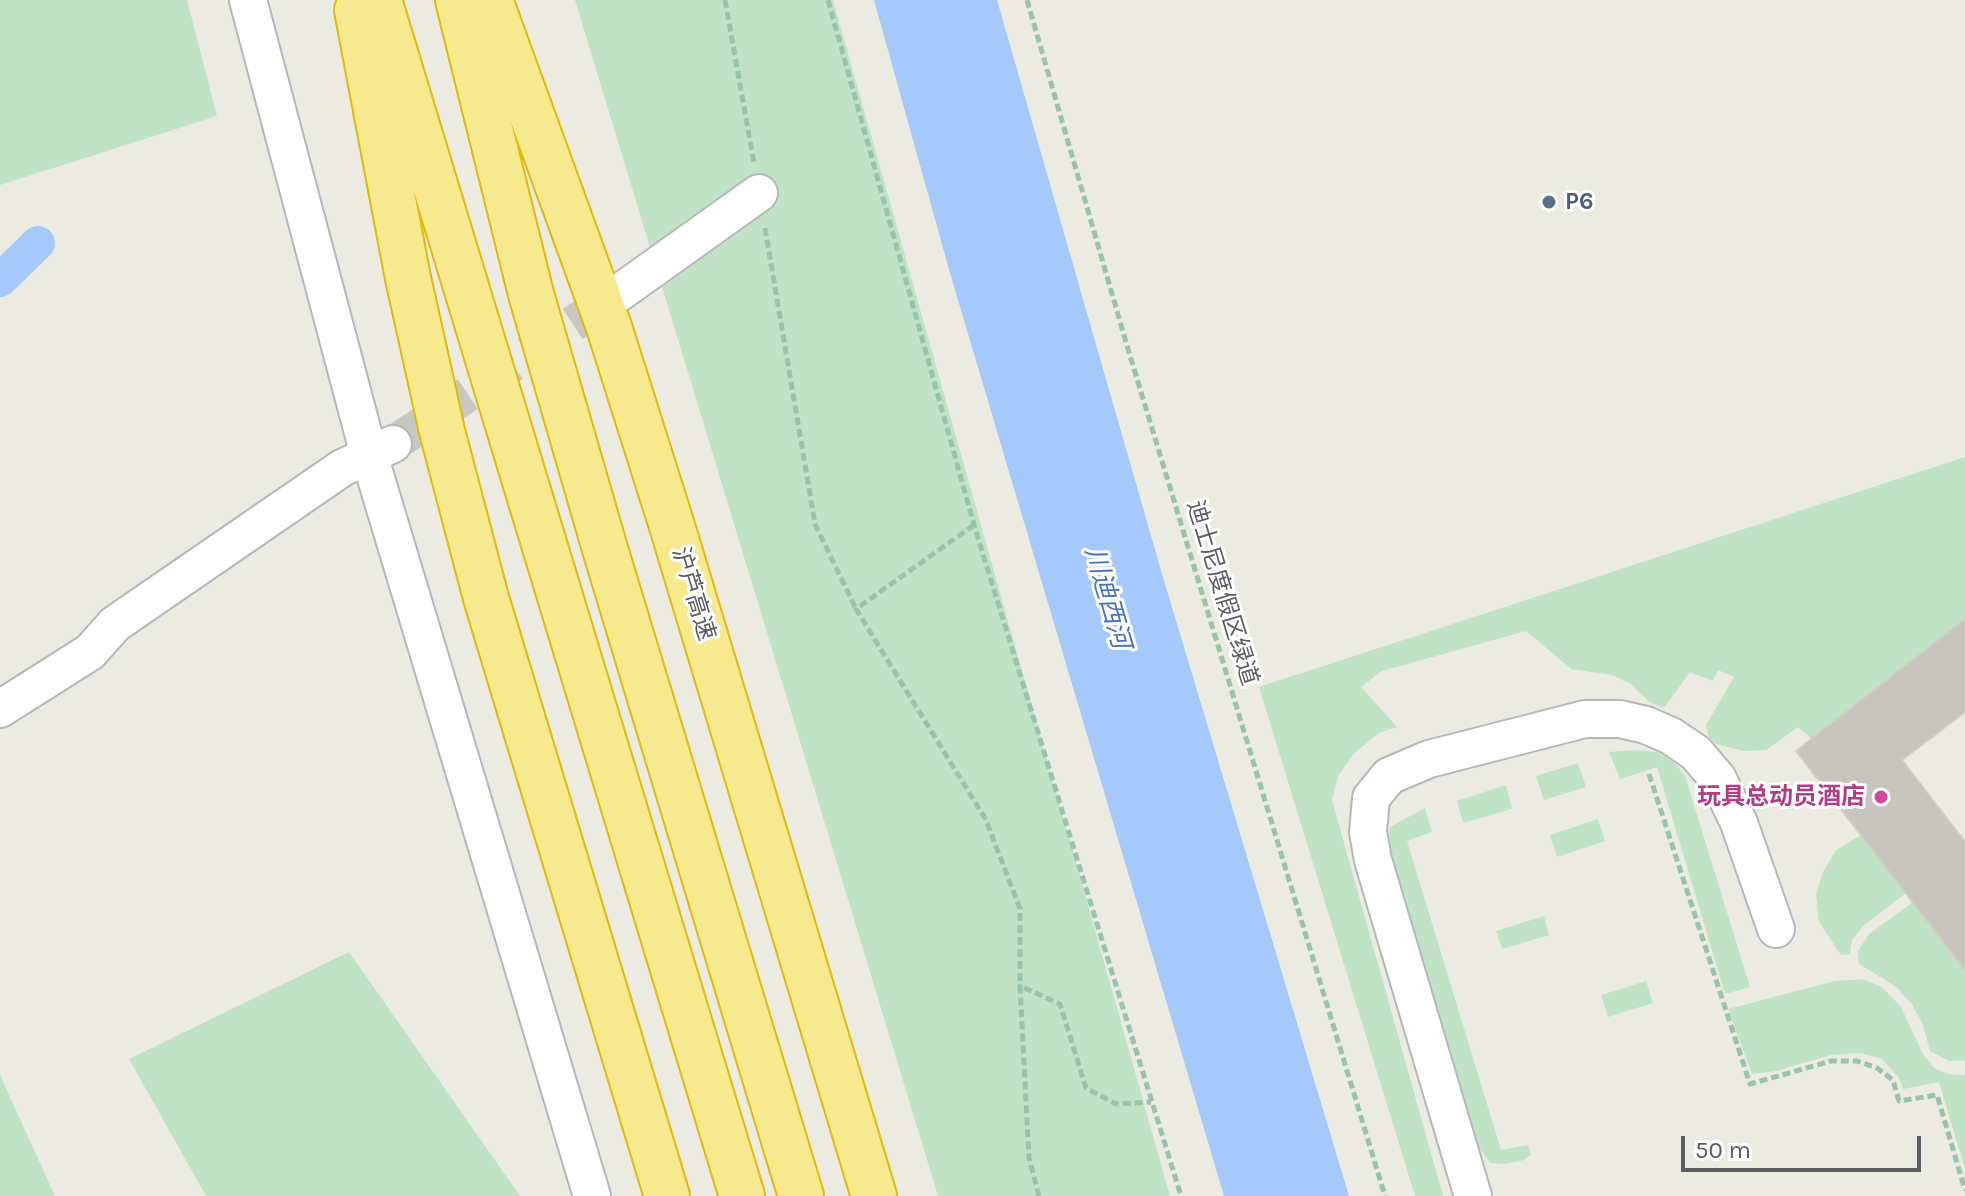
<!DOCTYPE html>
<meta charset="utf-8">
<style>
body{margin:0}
#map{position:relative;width:1965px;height:1196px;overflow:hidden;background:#ecebe2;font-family:Karla,sans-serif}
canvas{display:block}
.scale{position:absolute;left:1681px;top:1136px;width:240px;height:36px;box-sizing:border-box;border:4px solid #5a5d62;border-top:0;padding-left:10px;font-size:24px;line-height:28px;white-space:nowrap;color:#5a5d62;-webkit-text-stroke:6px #fff;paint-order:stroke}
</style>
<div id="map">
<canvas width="1965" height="1196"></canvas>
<div class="scale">50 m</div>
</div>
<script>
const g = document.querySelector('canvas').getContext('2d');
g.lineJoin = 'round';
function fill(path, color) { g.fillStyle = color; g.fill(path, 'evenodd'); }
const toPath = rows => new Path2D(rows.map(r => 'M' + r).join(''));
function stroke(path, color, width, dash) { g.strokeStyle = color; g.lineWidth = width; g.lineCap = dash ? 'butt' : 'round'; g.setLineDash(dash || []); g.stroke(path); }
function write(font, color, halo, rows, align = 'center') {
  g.font = font + ' Karla,"Noto Sans SC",sans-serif'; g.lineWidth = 6; g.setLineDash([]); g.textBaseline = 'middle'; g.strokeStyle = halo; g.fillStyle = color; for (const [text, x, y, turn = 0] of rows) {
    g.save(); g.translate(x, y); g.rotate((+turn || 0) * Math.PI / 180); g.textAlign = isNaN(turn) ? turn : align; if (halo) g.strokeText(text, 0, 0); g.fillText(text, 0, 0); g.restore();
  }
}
fill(toPath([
 [0,0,187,0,217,116,0,185],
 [575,0,833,0,1170,1196,938,1196],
 [1965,457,1965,619,1812,739,1798,727,1766,750,1744,751,1716,744,1709,738,1706,725,1734,677,1718,670,1713,681,1690,672,1664,708,1649,702,1631,684,1612,675,1571,669,1526,631,1382,671,1361,687,1397,727,1379,733,1354,753,1338,776,1332,800,1443,1196,1415,1196,1259,687],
 [1637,750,1657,752,1674,762,1685,776,1750,987,1725,994,1657,767,1620,779,1609,752],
 [1578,763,1586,787,1544,800,1536,776],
 [1506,785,1512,809,1463,823,1457,801],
 [1425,808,1432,832,1407,841,1501,1150,1528,1145,1531,1155,1524,1160,1505,1164,1490,1163,1479,1147,1459,1099,1389,851,1390,827],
 [1598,819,1605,841,1557,857,1550,835],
 [1861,835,1906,893,1863,926,1852,940,1850,954,1841,955,1819,922,1816,894,1823,872,1836,850],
 [1913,902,1965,970,1965,1061,1949,1061,1930,1051,1923,1025,1912,1004,1895,986,1859,964,1858,951,1869,934],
 [1544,916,1549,935,1502,949,1496,931],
 [349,952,520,1196,206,1196,129,1059],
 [1863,979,1882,987,1901,1007,1923,1054,1934,1068,1948,1074,1965,1075,1965,1169,1939,1082,1903,1089,1899,1078,1882,1059,1860,1053,1831,1055,1776,1071,1752,1074,1728,1009,1835,981],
 [1646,981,1653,1003,1608,1017,1601,995],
 [0,1075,55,1196,0,1196]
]), '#bfe3c4');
fill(toPath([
 [874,0,997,0,1162,574,1349,1196,1224,1196,950,273]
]), '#a4c9fa');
stroke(toPath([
 [0,280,38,243]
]), '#a4c9fa', 34);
const building = toPath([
 [1965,619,1965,712,1902,760,1965,842,1965,970,1796,751,1965,619]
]);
fill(building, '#c8c5bf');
stroke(building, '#d0cec1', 2);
stroke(toPath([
 [393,444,619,293]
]), '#c8c8c2', 36, [36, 18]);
const minor = toPath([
 [248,0,369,455,592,1196],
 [619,293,759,193],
 [0,709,90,652,115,624,342,468,393,444],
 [1473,1196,1373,860,1368,832,1371,798,1389,776,1429,759,1585,719,1620,719,1646,725,1671,736,1696,753,1718,779,1739,823,1776,929]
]);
const highway = toPath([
 [379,0,742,1196],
 [458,0,531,294,605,549,801,1196],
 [490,0,609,327,672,526,874,1196],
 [357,10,408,278,442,431,486,598,667,1196]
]);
stroke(minor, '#b4b7bc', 40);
stroke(highway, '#e1ba0d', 48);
stroke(toPath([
 [725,0,754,163],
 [828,0,974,525,1181,1196],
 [1027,0,1128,349,1385,1196],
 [765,228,815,524,856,609],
 [974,525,856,609,986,820,1020,909,1020,986],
 [1649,774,1750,1084,1831,1061,1857,1061,1877,1068,1893,1080,1899,1101,1937,1095,1965,1190],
 [1039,1196,1029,1158,1020,986,1060,1004,1086,1088,1116,1104,1151,1102]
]), '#99c3aa', 5, [8, 4]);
stroke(minor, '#fff', 36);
stroke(highway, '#f7ea8e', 44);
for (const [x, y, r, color] of [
 [1549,202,8,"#5c6f8a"],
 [1881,797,8,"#d1479c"]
]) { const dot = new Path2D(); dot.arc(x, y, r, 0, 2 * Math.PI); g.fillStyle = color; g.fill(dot); stroke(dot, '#fff', 3); }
write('bold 24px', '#4e5e75', '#fff', [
 ["P6",1565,202]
], 'left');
write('24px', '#5a5d62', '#fff', [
 ["迪士尼度假区绿道",1222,593,73],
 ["沪芦高速",693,594,73]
]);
write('bold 24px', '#b23c85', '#fff', [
 ["玩具总动员酒店",1865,797]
], 'right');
write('italic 26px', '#4972bc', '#fff', [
 ["川迪西河",1107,598,74]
]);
</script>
